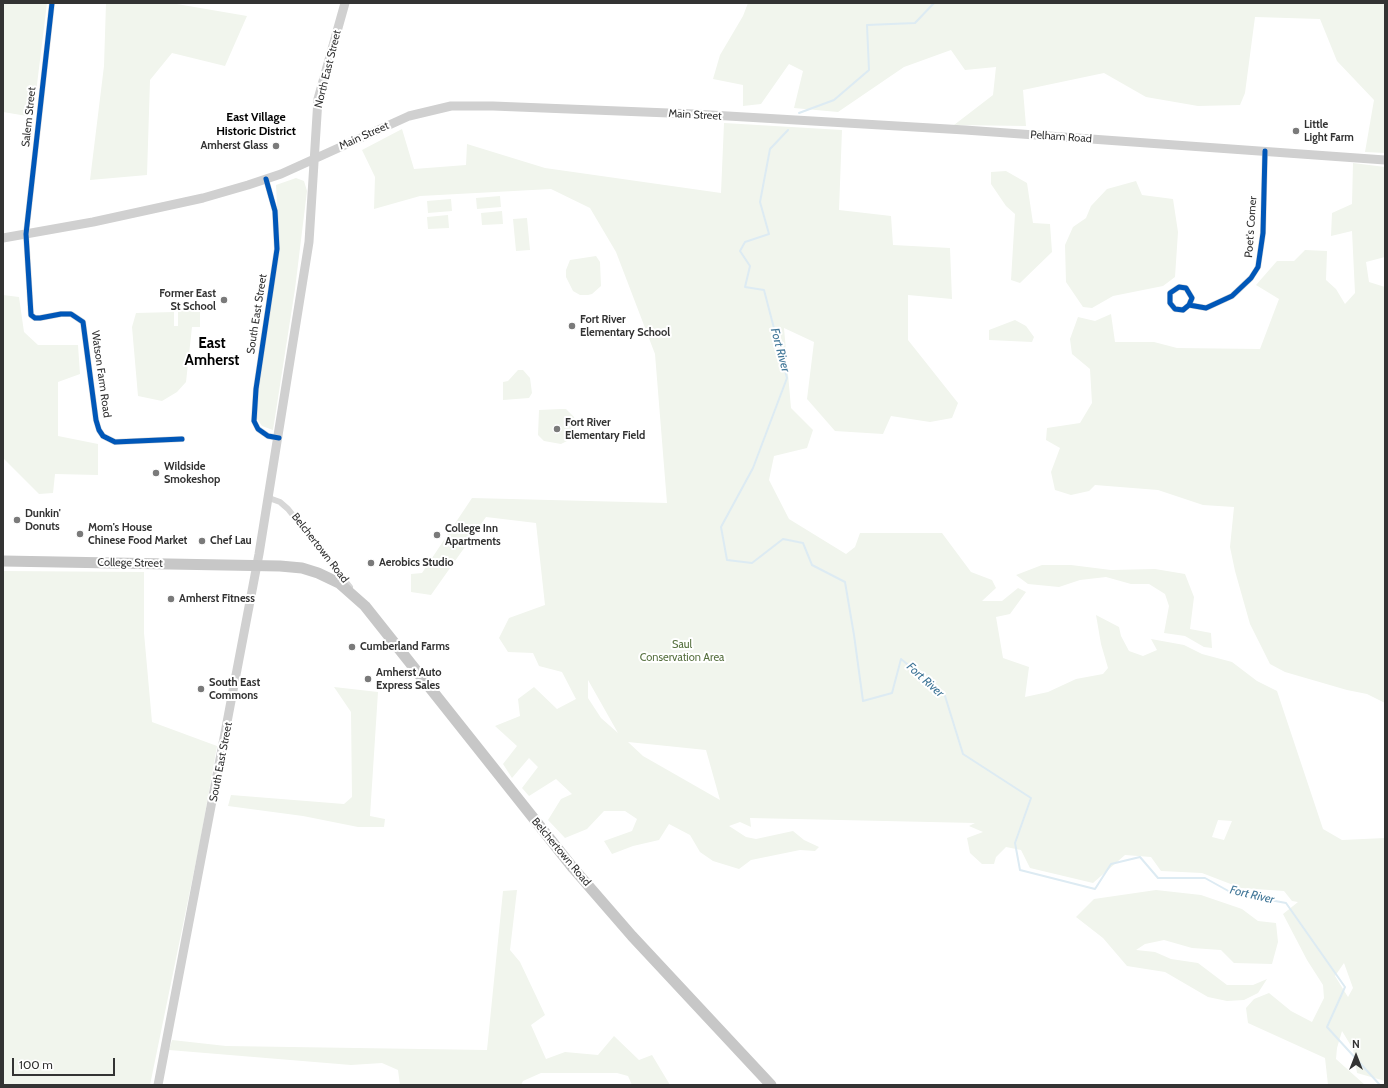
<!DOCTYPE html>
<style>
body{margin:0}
#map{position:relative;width:1388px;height:1088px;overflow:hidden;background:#fff;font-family:Cabin,sans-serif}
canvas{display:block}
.frame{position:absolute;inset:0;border:4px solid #333;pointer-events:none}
.north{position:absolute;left:1336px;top:1036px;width:40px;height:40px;-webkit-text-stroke:3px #fff;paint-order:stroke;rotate:0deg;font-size:11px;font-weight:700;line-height:16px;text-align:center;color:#333}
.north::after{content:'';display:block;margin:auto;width:14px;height:18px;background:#333;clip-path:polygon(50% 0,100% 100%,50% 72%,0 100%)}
.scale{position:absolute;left:12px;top:1058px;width:103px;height:18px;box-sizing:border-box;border:2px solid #333;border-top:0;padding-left:5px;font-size:12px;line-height:14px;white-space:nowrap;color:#333;-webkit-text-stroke:3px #fff;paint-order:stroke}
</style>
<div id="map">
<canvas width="1388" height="1088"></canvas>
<div class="frame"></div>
<div class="north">N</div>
<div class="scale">100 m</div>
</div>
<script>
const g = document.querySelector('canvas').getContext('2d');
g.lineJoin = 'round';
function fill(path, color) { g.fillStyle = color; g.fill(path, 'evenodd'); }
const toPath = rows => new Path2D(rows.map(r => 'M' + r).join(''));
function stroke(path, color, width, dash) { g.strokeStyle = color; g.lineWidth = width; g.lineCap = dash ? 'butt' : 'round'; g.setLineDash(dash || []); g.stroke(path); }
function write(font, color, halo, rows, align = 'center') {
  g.font = font + ' Cabin,sans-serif'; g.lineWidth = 4; g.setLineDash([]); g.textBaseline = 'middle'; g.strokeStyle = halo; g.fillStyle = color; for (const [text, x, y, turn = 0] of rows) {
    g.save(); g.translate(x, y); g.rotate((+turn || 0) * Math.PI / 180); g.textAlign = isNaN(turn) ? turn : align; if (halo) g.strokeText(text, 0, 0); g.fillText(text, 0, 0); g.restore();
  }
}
fill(toPath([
 [3,3,47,3,33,117,3,112],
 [106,3,171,3,247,16,225,66,172,53,150,80,147,175,90,180,104,66],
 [748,3,1385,3,1385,153,1365,152,1374,100,1337,61,1320,19,1255,17,1245,93,1240,105,1198,106,1146,97,1104,73,1023,90,1026,126,954,125,993,95,996,67,965,70,951,50,904,67,838,112,794,108,803,71,789,64,761,104,743,106,743,85,713,79,720,55,743,16],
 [724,123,842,130,839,210,891,216,893,245,950,248,952,299,908,295,908,340,958,403,952,418,930,422,891,416,883,434,835,431,807,399,814,342,784,328,791,408,813,430,807,448,774,456,769,480,789,519,846,554,855,547,860,533,942,533,971,572,992,580,996,588,982,601,1002,601,1018,588,1026,592,1010,614,996,617,1003,658,1029,667,1025,697,1048,692,1076,679,1103,674,1108,668,1101,644,1096,615,1119,627,1121,636,1129,651,1143,656,1157,650,1151,639,1184,645,1202,654,1232,662,1257,681,1277,691,1323,829,1342,840,1385,838,1385,1081,1357,1073,1353,1049,1342,1031,1337,1048,1336,1059,1365,1085,1328,1085,1325,1058,1248,1023,1246,1008,1254,999,1269,993,1291,1011,1312,1022,1324,998,1323,985,1307,960,1283,914,1298,902,1292,901,1284,891,1241,888,1202,873,1161,871,1151,857,1125,855,1093,883,1030,868,1021,850,1006,847,996,857,994,864,982,864,970,853,967,838,983,832,969,826,975,823,750,818,751,827,740,822,729,826,746,837,756,839,793,831,804,840,819,847,815,851,800,850,751,860,739,869,713,861,700,852,690,835,669,824,659,840,633,846,612,854,604,841,632,831,637,819,625,811,604,811,587,829,565,838,548,820,561,799,572,794,556,779,529,796,522,788,538,767,529,758,512,778,503,764,517,746,495,726,520,716,518,699,534,687,557,709,576,699,562,672,539,666,533,653,508,652,499,638,509,618,545,605,536,523,486,517,431,595,411,592,411,574,422,573,472,498,667,503,655,354,616,252,590,208,551,189,420,196,374,209,375,177,362,150,402,129,414,169,466,165,467,144,545,168,721,193],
 [588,680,618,733,601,718,588,698],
 [628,742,706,750,720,800,643,756],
 [1218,820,1232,821,1224,840,1212,837],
 [1344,963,1353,988,1348,997,1335,976],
 [1353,163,1385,167,1385,257,1366,262,1369,282,1385,287,1385,703,1367,694,1347,690,1285,672,1270,664,1250,624,1235,571,1230,547,1234,507,1203,505,1158,490,1095,485,1089,491,1071,495,1055,490,1051,472,1060,448,1046,440,1047,428,1080,423,1092,403,1090,369,1072,354,1070,339,1078,317,1095,321,1111,314,1115,342,1154,342,1177,348,1260,349,1279,299,1256,285,1277,261,1294,261,1305,250,1327,251,1326,280,1336,289,1345,304,1355,293,1352,231,1331,236,1332,213,1352,204],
 [1006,171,1027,183,1033,223,1050,224,1052,252,1020,283,1011,280,1015,214,1006,206,991,184,991,172],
 [296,178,304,181,307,191,295,289,273,430,262,426,257,419,256,409,279,244,276,185],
 [1136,181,1142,195,1173,199,1178,232,1175,277,1163,286,1113,296,1092,308,1083,307,1066,282,1065,245,1073,227,1086,218,1091,206,1107,189],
 [500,196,501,207,477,209,476,198],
 [451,199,452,211,428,213,427,201],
 [502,211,503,224,482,225,481,213],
 [448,215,449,228,428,229,427,217],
 [527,218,530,250,516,251,513,219],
 [596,256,600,262,601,286,592,294,588,295,580,295,573,291,566,277,566,270,570,260],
 [3,295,19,297,24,332,38,345,78,345,80,374,58,382,58,436,98,444,98,475,55,474,53,493,39,494,3,458],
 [178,309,200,309,200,327,192,327,186,382,177,392,162,401,138,396,132,327,136,313,174,312,174,326,178,326],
 [1015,320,1026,326,1034,337,1032,342,989,340,989,330],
 [518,370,523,370,530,378,532,393,529,398,503,400,503,382,508,381],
 [561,409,566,409,574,417,576,425,574,434,567,441,561,444,544,441,538,435,539,410],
 [1042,565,1071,565,1111,570,1155,569,1185,574,1194,597,1190,629,1211,633,1212,648,1204,647,1185,636,1164,633,1169,606,1165,594,1149,584,1131,584,1106,577,1080,580,1059,587,1028,584,1016,575],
 [3,571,144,572,144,633,152,722,217,746,200,842,150,1085,3,1085],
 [334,687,378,692,370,816,385,819,384,827,358,827,303,816,228,806,231,795,344,804,352,797,351,712],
 [517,890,510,950,520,962,545,1015,531,1025,546,1059,565,1052,598,1055,614,1036,639,1060,652,1055,670,1085,632,1085,628,1076,617,1073,541,1073,523,1081,521,1085,400,1085,398,1070,382,1063,351,1065,169,1050,172,1040,226,1046,487,1050,503,891],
 [1156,890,1201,895,1242,909,1258,921,1276,923,1278,942,1272,964,1234,963,1221,950,1192,948,1164,940,1145,944,1136,950,1155,952,1171,959,1198,963,1227,985,1253,985,1267,979,1258,993,1244,1000,1227,1001,1208,997,1165,972,1127,966,1103,938,1076,917,1094,899]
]), '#f1f5ed');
stroke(toPath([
 [799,113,834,100,869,70,867,25,915,23,934,3],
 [788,130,770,149,760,202,769,234,745,242,740,251,750,266,745,287,764,290,787,378,753,468,721,527,727,560,752,563,783,539,803,543,812,565,845,582,854,635,863,701,892,693,901,659,945,696,963,754,1031,798,1015,843,1020,870,1095,889,1111,864,1140,857,1158,878,1205,878,1232,893,1286,903,1345,987,1327,1027,1380,1085]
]), '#ddebf3', 2);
stroke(toPath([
 [52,3,26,234,31,315,35,318,40,318,61,314,71,314,83,322,96,420,99,430,103,436,115,442,182,439],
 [266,179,275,211,277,249,256,389,254,421,258,429,268,436,279,438],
 [1189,305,1183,310,1175,309,1170,303,1170,293,1179,287,1186,288,1192,298,1189,305,1206,308,1232,296,1251,278,1258,267,1263,233,1265,151],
 [269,498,280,502,288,509,350,587]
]), '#d7d7d7', 6);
stroke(toPath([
 [3,238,93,222,203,198,248,185,281,174,409,116,451,106,493,106,694,114,965,130,1385,160],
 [158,1085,259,554,309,242,318,99,345,3]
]), '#d0d0d0', 9);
stroke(toPath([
 [3,561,280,566,302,568,318,573,339,583,365,606,573,868,632,936,771,1085]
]), '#c7c7c7', 11);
stroke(toPath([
 [52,3,26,234,31,315,35,318,40,318,61,314,71,314,83,322,96,420,99,430,103,436,115,442,182,439],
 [266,179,275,211,277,249,256,389,254,421,258,429,268,436,279,438],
 [1189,305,1183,310,1175,309,1170,303,1170,293,1179,287,1186,288,1192,298,1189,305,1206,308,1232,296,1251,278,1258,267,1263,233,1265,151]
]), '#0057b8', 5);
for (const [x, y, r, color] of [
 [1296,131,4,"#7a7a7a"],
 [276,146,4,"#7a7a7a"],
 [224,300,4,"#7a7a7a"],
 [572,326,4,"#7a7a7a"],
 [557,429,4,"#7a7a7a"],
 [156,473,4,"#7a7a7a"],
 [17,520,4,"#7a7a7a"],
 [80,534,4,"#7a7a7a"],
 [437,535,4,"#7a7a7a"],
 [202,541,4,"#7a7a7a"],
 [371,563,4,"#7a7a7a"],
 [171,599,4,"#7a7a7a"],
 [352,647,4,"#7a7a7a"],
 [368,679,4,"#7a7a7a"],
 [201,689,4,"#7a7a7a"]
]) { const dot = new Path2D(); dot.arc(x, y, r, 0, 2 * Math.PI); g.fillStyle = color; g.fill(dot); stroke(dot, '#fff', 1.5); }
write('11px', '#333', '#fff', [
 ["North East Street",328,69,-76],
 ["Main Street",695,115,3],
 ["Salem Street",29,117,-84],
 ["Main Street",364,136,-24],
 ["Pelham Road",1061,137,4],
 ["Poet's Corner",1251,227,-86],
 ["South East Street",257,314,-81],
 ["Watson Farm Road",101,374,82],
 ["Belchertown Road",320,548,52],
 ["College Street",130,563,1],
 ["South East Street",221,762,-79],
 ["Belchertown Road",561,852,50]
]);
write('bold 11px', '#333', '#fff', [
 ["Little",1304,125],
 ["Light Farm",1304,138],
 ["Amherst Glass",268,146,"right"],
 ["Former East",216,294,"right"],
 ["St School",216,307,"right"],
 ["Fort River",580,320],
 ["Elementary School",580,333],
 ["Fort River",565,423],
 ["Elementary Field",565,436],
 ["Wildside",164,467],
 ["Smokeshop",164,480],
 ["Dunkin'",25,514],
 ["Donuts",25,527],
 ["Mom's House",88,528],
 ["Chinese Food Market",88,541],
 ["College Inn",445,529],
 ["Apartments",445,542],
 ["Chef Lau",210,541],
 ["Aerobics Studio",379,563],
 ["Amherst Fitness",179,599],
 ["Cumberland Farms",360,647],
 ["Amherst Auto",376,673],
 ["Express Sales",376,686],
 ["South East",209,683],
 ["Commons",209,696]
], 'left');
write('11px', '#56703f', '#fff', [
 ["Saul",682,645],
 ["Conservation Area",682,658]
]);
write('bold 12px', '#000', '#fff', [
 ["East Village",256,117],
 ["Historic District",256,131]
]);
write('italic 12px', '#3f7597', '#fff', [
 ["Fort River",780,350,75],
 ["Fort River",925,680,42],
 ["Fort River",1252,895,13]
]);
write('bold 15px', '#000', '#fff', [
 ["East",212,344],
 ["Amherst",212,361]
]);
</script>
